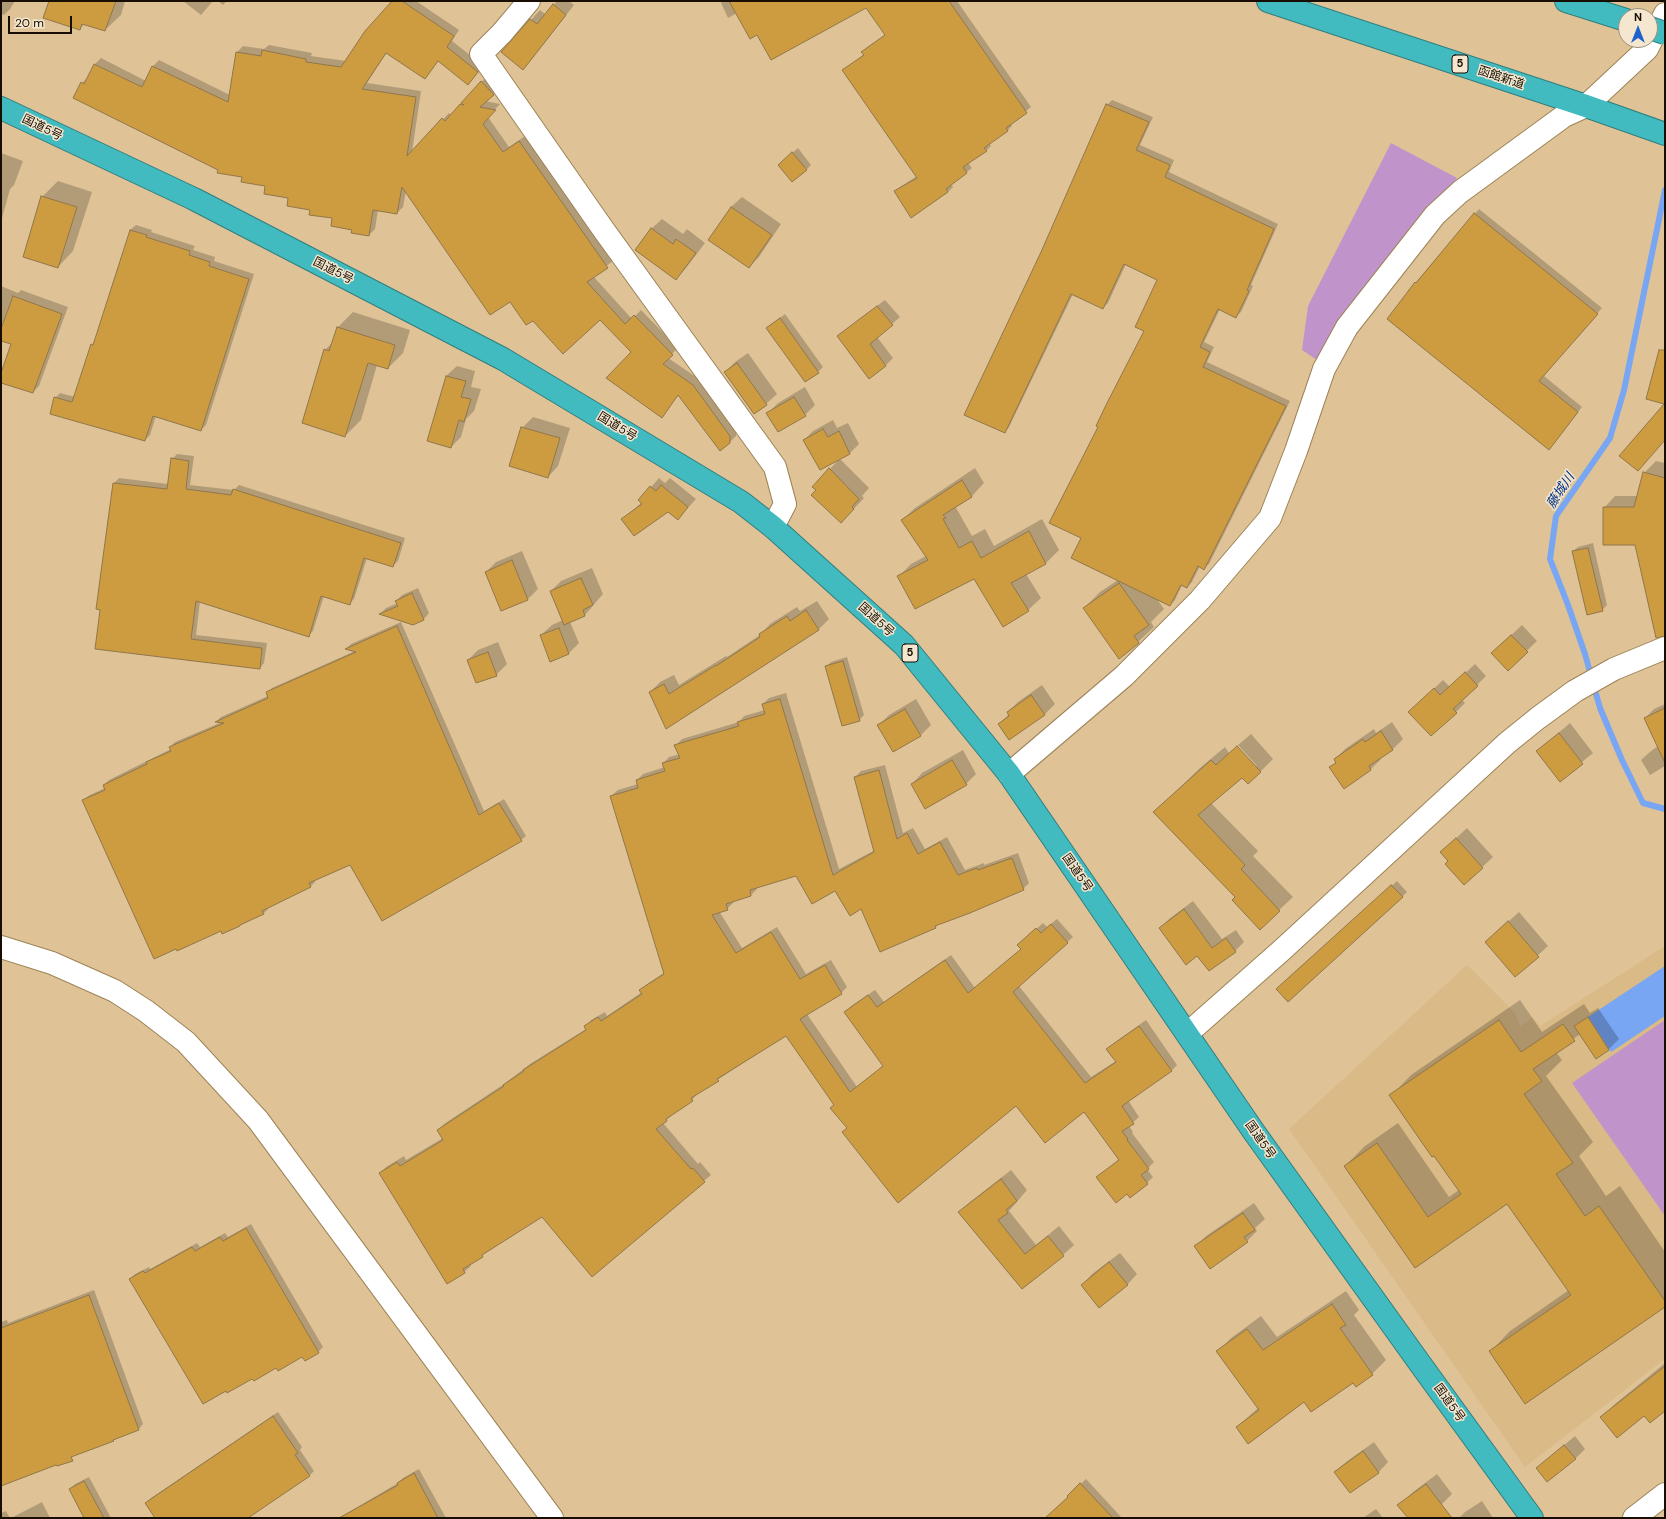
<!DOCTYPE html>
<meta charset="utf-8">
<style>
body{margin:0}
#map{position:relative;width:1666px;height:1519px;overflow:hidden;background:#dfc396;font-family:"DM Sans",sans-serif}
canvas{display:block}
.frame{position:absolute;inset:0;border:2px solid #170e01;pointer-events:none}
.north{position:absolute;left:1618px;top:8px;width:40px;height:40px;box-sizing:border-box;background:#f4e6cf;border:1px solid #9c907d;border-radius:50%;rotate:0deg;font-size:11px;font-weight:700;line-height:16px;text-align:center;color:#170e01}
.north::after{content:'';display:block;margin:auto;width:14px;height:18px;background:#1f61cd;clip-path:polygon(50% 0,100% 100%,50% 72%,0 100%)}
.scale{position:absolute;left:8px;top:16px;width:64px;height:18px;box-sizing:border-box;border:2px solid #170e01;border-top:0;padding-left:5px;font-size:12px;line-height:14px;white-space:nowrap;color:#170e01;-webkit-text-stroke:3px #f4e6cf;paint-order:stroke}
</style>
<div id="map">
<canvas width="1666" height="1519"></canvas>
<div class="frame"></div>
<div class="north">N</div>
<div class="scale">20 m</div>
</div>
<script>
const g = document.querySelector('canvas').getContext('2d');
g.lineJoin = 'round';
function fill(path, color) { g.fillStyle = color; g.fill(path, 'evenodd'); }
const toPath = rows => new Path2D(rows.map(r => 'M' + r).join(''));
function stroke(path, color, width, dash) { g.strokeStyle = color; g.lineWidth = width; g.lineCap = dash ? 'butt' : 'round'; g.setLineDash(dash || []); g.stroke(path); }
function write(font, color, halo, rows, align = 'center') {
  g.font = font + ' "DM Sans","Noto Sans JP",sans-serif'; g.lineWidth = 3; g.setLineDash([]); g.textBaseline = 'middle'; g.strokeStyle = halo; g.fillStyle = color; for (const [text, x, y, turn = 0] of rows) {
    g.save(); g.translate(x, y); g.rotate((+turn || 0) * Math.PI / 180); g.textAlign = isNaN(turn) ? turn : align; if (halo) g.strokeText(text, 0, 0); g.fillText(text, 0, 0); g.restore();
  }
}
fill(toPath([
 [1665,946,1665,1359,1525,1467,1289,1129,1467,965,1515,1013,1520,1026,1533,1017,1540,1026]
]), '#daba86');
fill(toPath([
 [1391,143,1457,178,1317,360,1302,350,1308,306],
 [1665,1020,1665,1216,1572,1083]
]), '#c093ca');
fill(toPath([
 [1665,966,1665,1016,1611,1052,1588,1017]
]), '#78a6f3');
fill(toPath([
 [1,1,15,1,10,9,4,15,1,14],
 [50,1,125,1,121,15,105,30,85,24,79,29],
 [183,1,213,1,201,15],
 [218,1,227,1,223,5],
 [394,1,416,1,459,30,452,41,484,66,468,84,439,60,425,78,387,52,367,83,421,91,412,152,449,113,452,116,487,76,499,89,485,101,500,104,488,117,509,147,525,136,613,261,593,276,632,319,641,310,678,348,668,358,699,379,736,430,736,436,730,442,679,394,662,416,632,352,600,319,533,319,510,301,406,191,403,207,397,213,378,210,375,229,369,235,353,229,333,217,311,209,267,185,243,176,219,169,82,83,88,77,95,64,101,58,146,81,153,66,159,60,230,95,237,52,243,46,264,49,269,45,312,53,311,56,346,61],
 [557,1,569,1,574,5,532,59,523,68,502,52,540,10,546,15],
 [723,1,957,1,1031,107,1011,123,1012,126,1008,130,989,143,991,146,986,151,968,163,972,168,951,184,953,187,948,192,912,217,896,191,900,187,917,176,843,71,864,54,863,52,868,47,886,34,866,7,757,34,737,13,728,18,721,3],
 [1112,100,1153,117,1140,145,1174,160,1169,172,1278,224,1251,285,1253,286,1241,312,1236,316,1220,309,1204,342,1214,347,1207,362,1290,401,1209,564,1204,568,1200,566,1192,582,1187,587,1182,585,1175,600,1170,605,1156,598,1164,609,1151,622,1154,627,1138,642,1084,608,1100,592,1118,580,1082,538,1099,426,1145,331,1159,279,1126,264,1108,303,1103,308,1073,294,1009,427,1005,432,1042,252,1107,105],
 [798,148,811,165,807,169,784,160],
 [1,153,23,161,14,185,10,189,1,222],
 [58,181,92,192,73,251,58,267,42,197],
 [742,197,781,224,759,257,749,267,731,207],
 [1479,209,1602,308,1544,376,1582,407,1554,443,1388,319,1416,282],
 [662,219,683,234,687,229,705,243,686,268,676,279,651,229],
 [136,225,152,230,151,232,195,246,193,250,215,257,214,261,254,274,206,425,201,430,156,416,150,435,145,440,55,398,60,393,75,397,91,345,96,341,130,230],
 [1,286,18,293,21,290,68,307,39,386,33,392,1,382,1,376,12,344,1,340],
 [885,300,900,317,877,337,893,358,886,365,838,336,846,329],
 [353,312,410,330,403,353,388,368,377,365,361,420,345,436,325,350,333,342,337,328],
 [785,314,823,367,818,372,768,328],
 [748,353,777,394,766,404,754,413,725,372,735,362],
 [457,366,475,371,471,387,481,389,474,411,466,419,461,437,451,447,428,440,446,376],
 [805,387,815,405,805,415,767,414,778,403],
 [533,417,570,428,558,466,548,477,522,428],
 [833,420,837,428,848,423,859,444,850,453,840,459,869,488,862,496,864,498,852,511,817,490,830,469,839,459,804,440,813,431],
 [177,454,194,456,190,485,234,490,239,485,405,538,398,561,393,566,367,558,354,599,349,604,324,596,313,631,308,636,200,601,196,635,267,643,264,663,260,668,96,648,114,483,119,478,168,484,172,459],
 [1656,461,1665,463,1665,618,1636,544,1604,508,1615,496,1638,496,1644,473],
 [975,468,984,483,972,496,955,506,972,536,985,529,994,546,1042,519,1059,550,1046,563,1026,574,1041,598,1028,610,974,577,899,576,911,564,926,556,902,520,915,508],
 [659,478,665,483,670,478,696,499,678,519,668,511,623,519,642,502,640,500],
 [1593,543,1607,605,1602,610,1573,551,1578,547],
 [522,551,538,589,528,599,502,610,486,572,496,562],
 [592,568,603,594,585,615,570,622,579,643,568,654,541,635,552,625,563,620,551,591,561,581],
 [418,588,429,613,424,619,413,623,381,613,386,608,398,603,396,601,402,595],
 [817,601,829,619,819,629,667,727,650,692,660,682,674,675,679,685,726,656,727,657,760,635,770,624,797,607,800,611],
 [401,622,484,811,504,799,526,836,521,840,350,864,315,880,315,882,311,886,268,907,268,909,263,914,221,930,83,801,88,796,105,788,104,785,109,780,171,749,170,747,175,742,222,722,217,721,221,717,268,696,267,693,272,688,355,651,347,648,351,644],
 [1522,625,1537,641,1508,669,1503,643],
 [498,642,507,664,496,675,468,660,478,650],
 [847,657,864,715,859,720,826,667,831,662],
 [1475,664,1486,676,1462,700,1465,703,1456,712,1419,703,1443,680,1450,687],
 [1042,685,1055,704,1045,714,1009,739,999,724,1009,714,1008,712,1018,702],
 [786,693,839,869,875,850,855,777,861,771,885,765,903,833,913,828,925,849,947,837,965,870,984,863,984,865,1018,853,1029,883,1023,889,939,924,935,927,862,908,836,890,797,875,756,887,757,889,751,895,733,901,733,903,727,909,719,911,742,948,777,927,806,974,831,960,847,987,841,993,807,1014,857,1087,884,1065,845,1013,851,1006,875,990,884,1002,951,955,975,988,1022,949,1025,939,1043,923,1047,927,1057,919,1073,937,1019,986,1091,1077,1116,1061,1108,1049,1114,1043,1146,1020,1177,1065,1171,1071,1128,1100,1139,1117,1129,1126,1133,1132,1132,1133,1154,1162,1147,1169,1153,1177,1147,1183,1127,1193,1098,1177,1119,1159,1085,1111,1016,1105,848,1128,835,1105,786,1034,698,1093,692,1100,672,1113,673,1114,663,1123,698,1164,700,1162,711,1175,592,1275,542,1215,469,1264,471,1266,464,1272,380,1173,386,1167,404,1156,406,1160,443,1138,438,1131,444,1124,504,1084,530,1064,586,1029,585,1027,591,1020,605,1012,607,1016,642,992,640,990,647,984,665,972,611,796,618,790,638,784,637,780,643,774,665,767,663,763,669,757,680,754,676,745,682,739,739,722,744,716,765,710,763,704,769,698],
 [916,699,931,725,920,736,879,725,889,715],
 [1665,704,1665,766,1650,775,1641,760,1651,751,1658,746,1645,718,1654,709],
 [1392,722,1403,739,1393,749,1380,758,1381,759,1371,769,1344,787,1331,767,1336,762,1335,759,1345,749,1374,729,1376,733],
 [1570,723,1593,753,1560,780,1537,751],
 [1251,734,1273,759,1260,772,1242,777,1211,803,1258,851,1253,856,1293,897,1260,928,1168,799,1201,767,1225,747,1229,753,1254,766,1257,766,1238,745],
 [963,750,976,774,966,784,912,784,922,773],
 [1467,828,1493,857,1464,884,1449,861,1452,842],
 [1397,881,1407,892,1402,897,1282,984],
 [1193,901,1222,939,1236,930,1244,942,1235,951,1197,955,1160,928,1169,919],
 [1519,912,1548,946,1515,976,1486,942],
 [1520,1000,1542,1032,1584,1004,1590,1013,1598,1008,1619,1039,1609,1049,1596,1058,1580,1034,1556,1052,1562,1060,1546,1076,1593,1142,1579,1156,1606,1196,1620,1186,1665,1252,1665,1306,1490,1352,1510,1331,1569,1290,1508,1202,1415,1266,1345,1166,1365,1146,1398,1123,1449,1197,1459,1190,1391,1096,1411,1075],
 [1011,1170,1027,1190,1009,1211,1036,1245,1059,1226,1074,1245,1063,1255,1023,1288,959,1212,970,1202],
 [1254,1203,1265,1219,1255,1228,1257,1231,1247,1241,1196,1246,1206,1236],
 [251,1224,323,1347,318,1352,303,1356,276,1367,130,1279,135,1274,149,1267,150,1269,197,1243,200,1247,225,1233,228,1237],
 [1120,1253,1137,1274,1127,1285,1082,1285,1092,1274],
 [94,1290,143,1424,139,1429,116,1437,113,1440,1,1483,1,1322,7,1320,8,1323],
 [1346,1291,1359,1310,1354,1315,1386,1360,1372,1374,1237,1427,1259,1407,1217,1352,1231,1338,1261,1316,1277,1337],
 [1665,1363,1665,1409,1644,1415,1602,1417,1615,1404],
 [278,1412,302,1447,300,1450,314,1471,309,1476,246,1518,156,1518,146,1503,151,1498],
 [1575,1436,1585,1449,1575,1459,1537,1468],
 [1374,1442,1388,1462,1378,1473,1335,1472,1346,1462],
 [419,1469,446,1518,339,1518,398,1483,403,1478],
 [1437,1474,1452,1494,1442,1504,1423,1518,1415,1518,1403,1502,1413,1492],
 [89,1477,111,1518,85,1518,70,1489,75,1484],
 [1086,1479,1122,1518,1052,1518,1068,1496],
 [1482,1501,1493,1518,1459,1518,1465,1512],
 [42,1502,50,1518,11,1518],
 [1376,1509,1383,1518,1363,1518],
 [6,1511,10,1518,1,1518,1,1513]
]), '#0003');
stroke(toPath([
 [1665,190,1624,390,1610,438,1556,516,1550,559,1568,605,1585,654,1600,708,1622,760,1643,803,1665,809]
]), '#78a6f3', 6);
const building = toPath([
 [49,1,116,1,105,31,82,24,80,30,43,18,49,1],
 [392,1,402,1,454,36,447,47,478,72,468,85,438,61,425,79,386,53,362,89,416,97,407,156,442,118,445,121,460,104,464,105,461,103,481,81,494,95,480,107,496,110,483,124,503,152,519,141,608,268,587,282,625,324,634,315,673,355,663,364,693,385,730,436,730,443,720,451,678,395,662,418,606,378,631,352,600,320,563,354,533,321,526,325,510,302,490,315,402,187,397,214,373,210,369,236,351,233,352,230,331,226,332,218,309,215,310,210,287,206,288,198,264,194,265,186,241,182,242,177,217,173,218,170,73,98,81,82,84,84,94,64,142,87,152,66,228,102,236,52,261,56,262,50,306,59,306,62,341,67,365,31,392,1],
 [729,1,949,1,1027,113,1006,128,1008,131,984,148,987,151,963,167,967,173,946,189,948,192,911,218,894,191,917,178,842,70,864,55,861,52,885,35,866,8,771,60,757,35,750,39,729,1],
 [553,4,566,15,523,70,501,52,530,19,537,24,553,4],
 [1106,104,1149,122,1136,150,1170,165,1165,177,1274,229,1247,290,1249,291,1236,318,1218,309,1200,347,1210,352,1203,367,1286,406,1204,570,1198,566,1187,588,1181,585,1170,606,1071,558,1081,538,1049,523,1098,427,1096,426,1107,403,1144,331,1135,327,1157,280,1124,264,1103,309,1071,294,1005,433,964,415,1041,252,1106,104],
 [792,152,807,170,792,182,778,165,792,152],
 [41,196,77,207,58,268,23,257,41,196],
 [731,207,772,235,749,268,708,240,731,207],
 [1474,213,1598,314,1539,381,1578,412,1549,450,1387,319,1415,282,1416,283,1474,213],
 [651,228,673,244,676,239,696,253,676,280,635,250,651,228],
 [130,230,147,235,146,237,190,251,189,255,210,262,209,266,249,279,201,431,153,416,145,441,50,414,54,397,72,402,91,344,93,345,130,230],
 [13,296,62,314,33,393,1,383,1,373,11,344,1,341,1,329,13,296],
 [877,306,893,325,870,344,886,366,869,379,837,336,877,306],
 [780,318,819,373,805,382,766,328,780,318],
 [337,327,395,345,388,369,368,363,345,437,302,423,324,349,329,351,337,327],
 [1659,350,1665,350,1665,440,1638,471,1619,456,1664,404,1646,399,1659,350],
 [737,363,767,405,754,414,724,372,737,363],
 [446,376,466,381,461,397,471,399,464,422,459,420,451,448,427,441,446,376],
 [794,397,806,416,778,432,766,413,794,397],
 [521,427,560,438,548,478,509,466,521,427],
 [823,429,828,437,839,431,850,454,820,470,803,440,823,429],
 [171,458,189,461,186,489,231,495,233,489,401,543,393,567,364,558,350,605,321,596,309,637,196,601,191,639,262,648,260,669,95,649,100,610,96,609,113,483,167,489,171,458],
 [829,468,859,499,852,507,854,509,841,523,811,495,816,490,812,487,829,468],
 [1643,472,1665,478,1665,636,1656,638,1635,545,1603,545,1603,507,1634,507,1643,472],
 [962,480,972,497,943,515,946,518,943,519,959,548,972,541,981,558,1029,531,1046,564,1011,583,1029,611,1003,627,974,579,915,609,897,576,928,560,901,520,962,480],
 [661,485,688,507,678,520,668,512,634,536,621,519,642,504,638,500,650,486,656,491,661,485],
 [1588,548,1603,611,1587,615,1572,551,1588,548],
 [512,560,528,600,501,611,485,572,512,560],
 [581,578,593,605,583,610,585,616,564,625,550,591,581,578],
 [1119,583,1149,625,1134,636,1139,643,1119,659,1083,608,1119,583],
 [412,593,424,620,413,625,379,614,398,606,395,601,412,593],
 [806,610,819,630,666,729,649,692,664,684,669,694,716,665,716,666,760,637,759,634,787,616,790,621,806,610],
 [397,626,479,815,499,803,522,841,382,921,350,865,309,883,311,887,262,911,264,914,240,925,240,926,222,934,221,931,177,951,176,949,154,959,82,800,105,790,103,785,147,764,146,762,171,751,169,747,224,723,215,722,268,698,266,692,356,652,345,649,397,626],
 [559,628,569,654,550,662,540,635,559,628],
 [1511,635,1528,652,1508,671,1491,653,1511,635],
 [488,652,497,676,476,683,467,660,488,652],
 [843,661,860,721,842,726,825,666,843,661],
 [1465,672,1478,686,1453,709,1457,713,1431,736,1408,712,1434,688,1440,695,1465,672],
 [1031,695,1045,715,1009,740,998,724,1009,716,1007,712,1031,695],
 [780,699,833,875,874,852,854,777,879,770,897,839,907,833,918,854,940,842,958,875,977,868,978,870,1012,858,1024,890,970,913,935,926,936,928,880,952,861,909,850,916,835,891,812,904,796,876,750,890,751,896,726,904,728,910,712,915,736,953,771,932,800,979,825,965,842,994,800,1019,850,1092,883,1066,844,1012,868,995,877,1007,945,960,968,993,1021,949,1017,945,1036,928,1041,933,1051,924,1068,943,1013,992,1085,1083,1116,1062,1106,1049,1139,1026,1172,1071,1122,1106,1134,1124,1122,1131,1128,1139,1127,1140,1149,1169,1141,1175,1148,1184,1130,1198,1127,1194,1116,1203,1096,1177,1119,1160,1084,1112,1045,1143,1016,1106,898,1203,842,1132,847,1128,830,1108,834,1105,786,1036,717,1079,719,1081,691,1098,693,1101,666,1119,667,1121,656,1129,691,1169,693,1168,705,1182,592,1277,542,1217,482,1255,483,1257,463,1269,465,1273,447,1284,379,1173,397,1162,400,1166,443,1140,437,1130,504,1086,503,1085,524,1071,523,1070,586,1030,584,1026,598,1017,601,1021,642,994,639,990,664,974,610,796,638,788,636,780,665,771,662,763,680,758,674,745,739,726,737,722,765,714,762,704,780,699],
 [1665,708,1665,763,1644,718,1665,708],
 [905,709,921,736,893,752,877,725,905,709],
 [1381,731,1393,750,1369,766,1371,770,1344,789,1329,767,1336,763,1334,759,1363,739,1365,742,1381,731],
 [1559,733,1583,764,1560,782,1536,751,1559,733],
 [1237,746,1261,772,1248,784,1242,778,1198,815,1245,865,1241,869,1280,911,1260,930,1232,900,1235,897,1153,812,1211,760,1216,765,1237,746],
 [952,760,967,785,925,809,911,784,952,760],
 [1456,838,1483,868,1464,885,1445,864,1448,861,1440,852,1456,838],
 [1391,885,1403,897,1288,1002,1276,989,1391,885],
 [1184,909,1212,948,1226,938,1236,952,1209,971,1197,956,1186,965,1159,928,1184,909],
 [1508,921,1539,957,1515,977,1485,942,1508,921],
 [1588,1017,1609,1050,1596,1059,1574,1026,1588,1017],
 [1499,1020,1521,1052,1563,1024,1575,1041,1533,1069,1542,1081,1524,1094,1573,1163,1556,1174,1585,1216,1599,1206,1665,1301,1665,1307,1525,1404,1489,1351,1571,1295,1507,1204,1415,1268,1344,1166,1377,1143,1428,1217,1461,1194,1434,1156,1432,1157,1389,1095,1499,1020],
 [1001,1179,1017,1201,1006,1210,1008,1213,998,1220,1025,1254,1048,1236,1064,1256,1022,1289,958,1212,1001,1179],
 [1243,1213,1255,1230,1244,1237,1248,1242,1210,1269,1194,1246,1243,1213],
 [246,1228,319,1353,305,1361,302,1357,278,1371,276,1368,254,1381,252,1379,227,1393,226,1391,203,1404,129,1279,143,1271,145,1273,192,1247,195,1251,220,1237,223,1241,246,1228],
 [1109,1262,1128,1285,1099,1308,1081,1285,1109,1262],
 [89,1295,139,1430,113,1440,114,1441,71,1457,73,1461,57,1466,56,1465,1,1486,1,1328,89,1295],
 [1332,1304,1346,1325,1340,1328,1373,1375,1356,1387,1353,1383,1311,1412,1304,1402,1248,1444,1236,1427,1259,1410,1216,1351,1247,1329,1263,1350,1332,1304],
 [1665,1366,1665,1411,1650,1423,1644,1416,1617,1438,1600,1417,1665,1366],
 [273,1416,298,1453,295,1455,310,1476,248,1518,155,1518,145,1503,273,1416],
 [1564,1445,1576,1459,1547,1482,1536,1468,1564,1445],
 [1363,1451,1379,1473,1350,1493,1334,1472,1363,1451],
 [414,1473,438,1518,339,1518,398,1485,397,1483,414,1473],
 [84,1481,104,1518,84,1518,69,1489,84,1481],
 [1080,1483,1113,1518,1045,1518,1068,1497,1067,1496,1080,1483],
 [1426,1484,1452,1518,1408,1518,1397,1505,1426,1484]
]);
fill(building, '#ce9c40');
stroke(building, '#8f764b', 1);
const minor = toPath([
 [529,1,502,33,481,54,603,229,775,467,785,504,773,527],
 [1009,774,1124,676,1200,600,1270,518,1296,451,1324,369,1347,327,1435,215,1460,192,1564,116,1586,106,1647,49,1665,14],
 [1,947,52,963,115,991,146,1011,186,1042,258,1120,552,1518],
 [1188,1033,1282,950,1507,743,1538,718,1575,691,1614,669,1665,648],
 [1634,1518,1665,1494]
]);
const highway = toPath([
 [1268,1,1586,106,1665,134],
 [1566,1,1626,20],
 [1,108,194,199,503,359,741,502,773,527,904,645,1009,774,1254,1132,1421,1365,1532,1518]
]);
stroke(minor, '#9c8357', 24);
stroke(highway, '#327e7d', 24);
stroke(minor, '#fff', 22);
stroke(highway, '#41bac0', 22);
const highwayBridge = toPath([
 [1650,28,1665,33]
]);
stroke(highwayBridge, '#327e7d', 24, []);
stroke(highwayBridge, '#41bac0', 22);
for (const [x, y, w] of [
 [1460,64,16],
 [910,653,16]
]) { const box = new Path2D(); box.roundRect(x - w / 2, y - 9, w, 18, 3); g.fillStyle = '#f4e6cf'; g.fill(box); stroke(box, '#170e01', 1); }
write('bold 11px', '#170e01', null, [
 ["5",1460,64],
 ["5",910,653]
]);
write('12px', '#170e01', '#f4e6cf', [
 ["函館新道",1501,78,18],
 ["国道5号",42,128,26],
 ["国道5号",333,271,27],
 ["国道5号",617,427,31],
 ["国道5号",876,620,42],
 ["国道5号",1077,873,55],
 ["国道5号",1260,1140,55],
 ["国道5号",1449,1403,54]
]);
write('italic 13px', '#003284', '#f4e6cf', [
 ["藤城川",1561,491,-57]
]);
</script>
